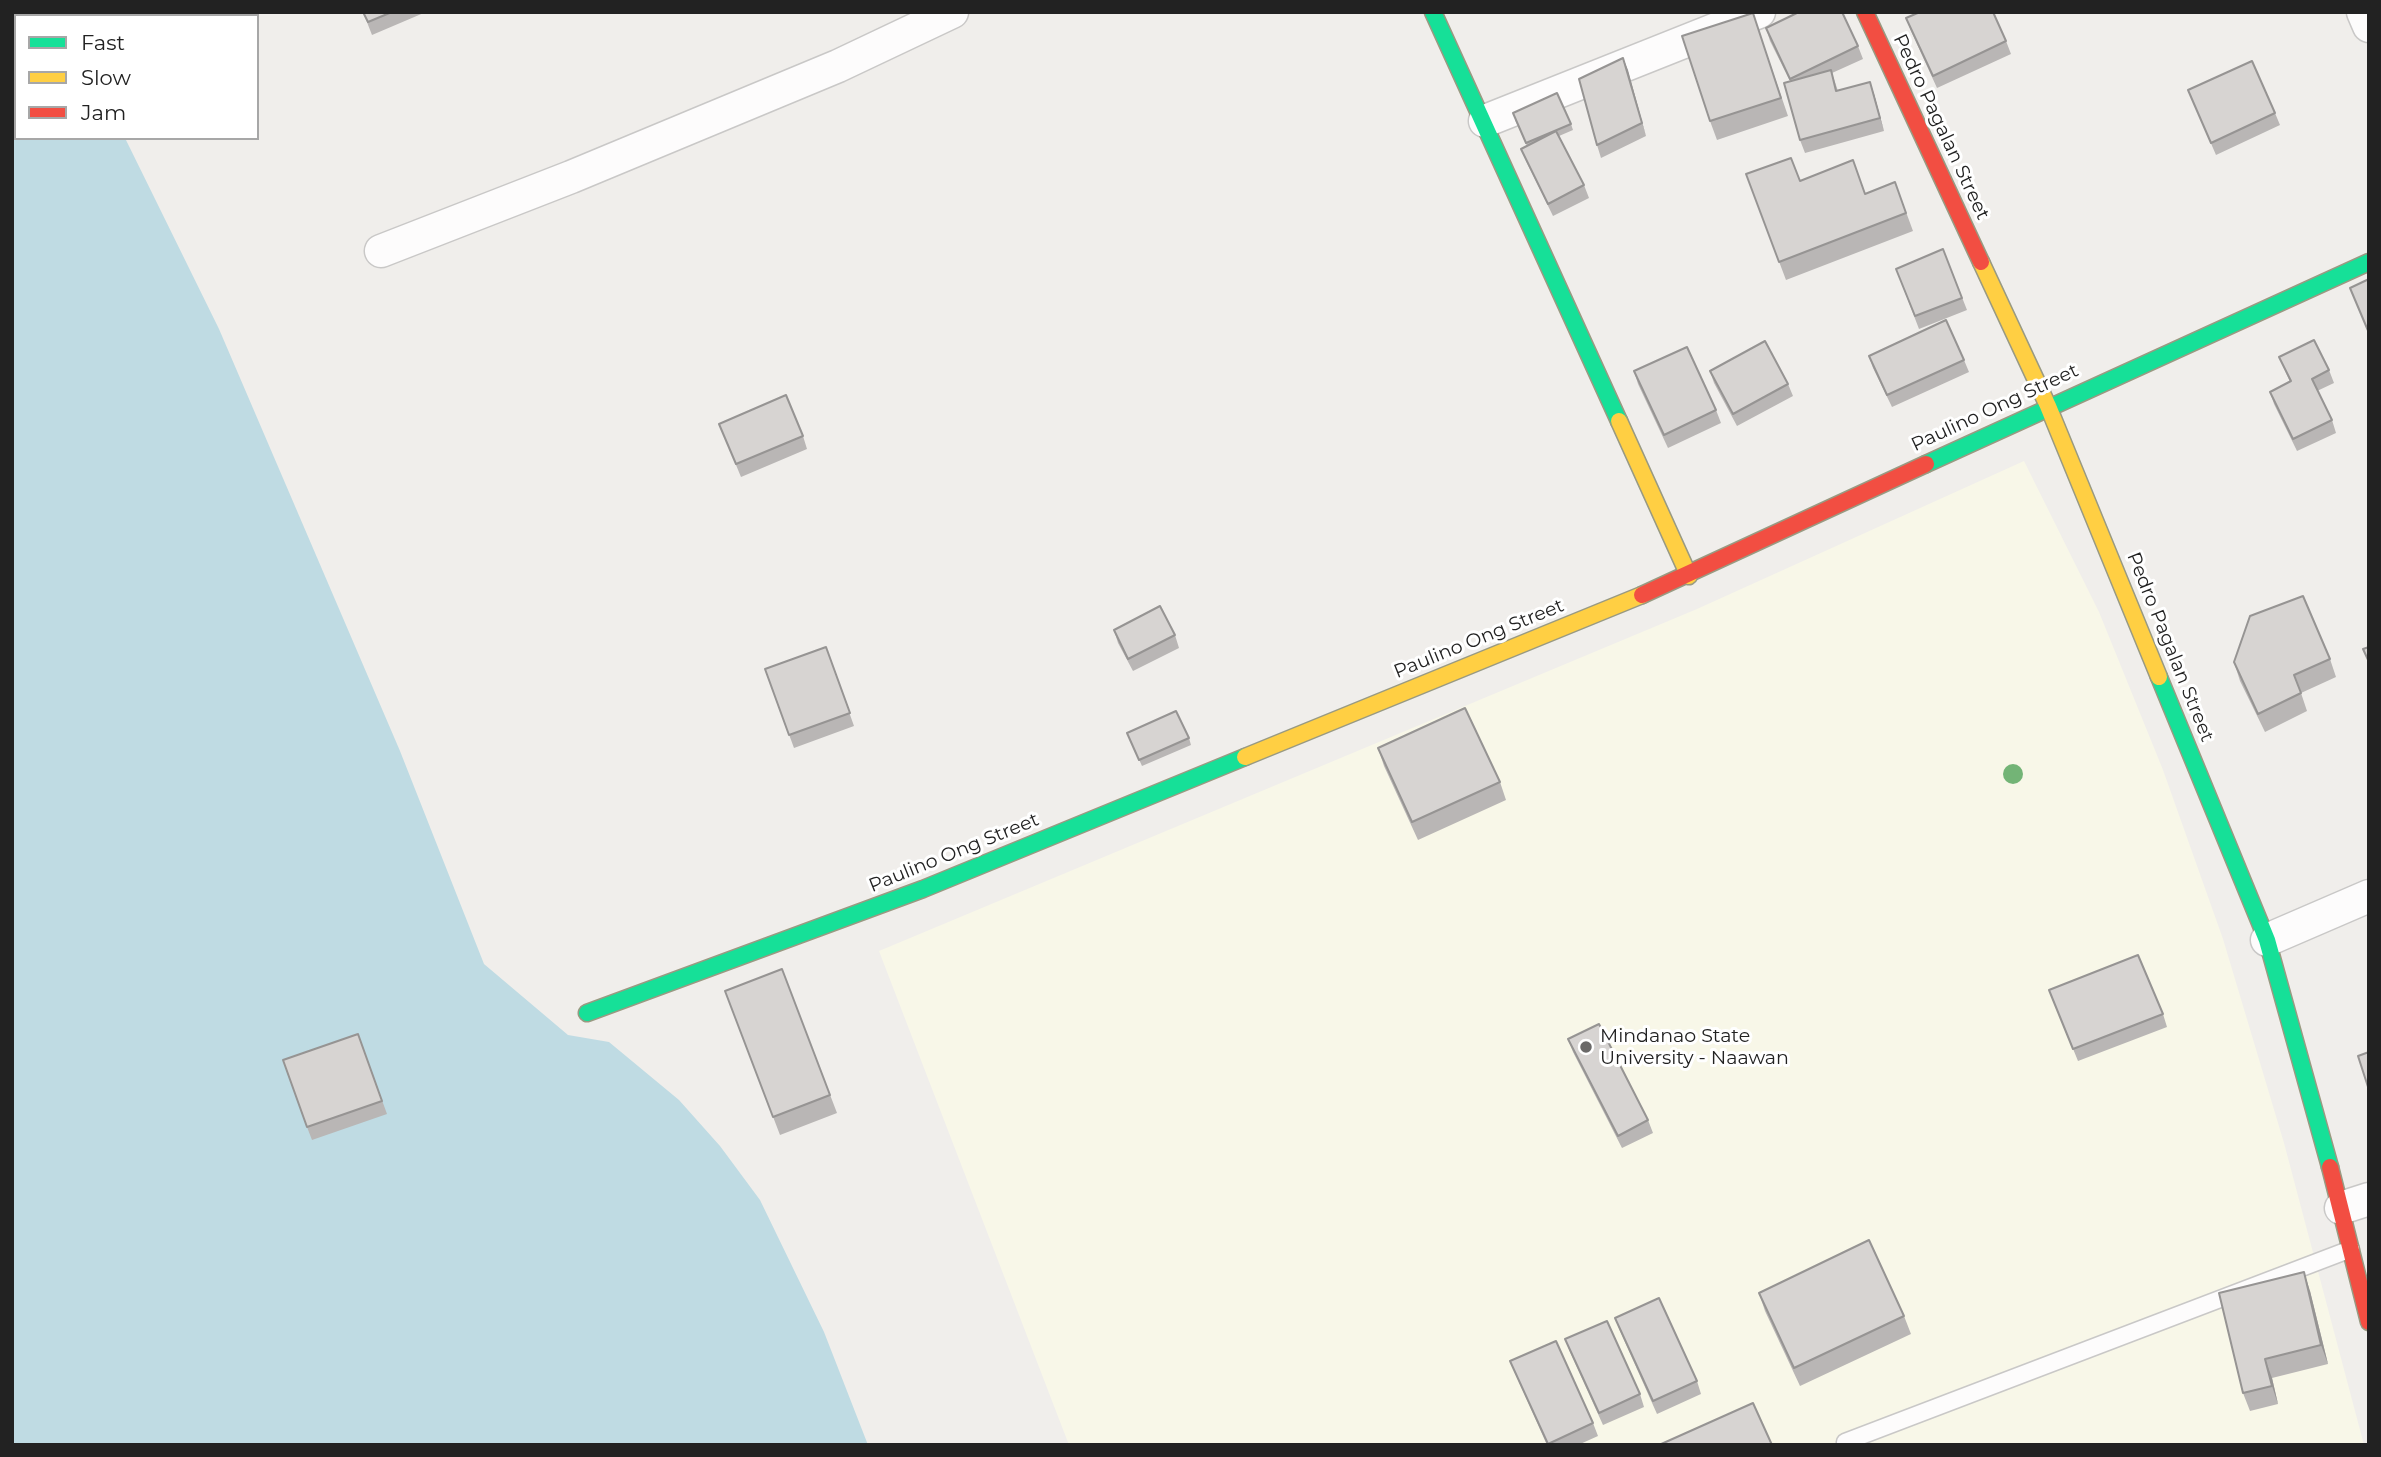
<!DOCTYPE html>
<style>
body{margin:0}
#map{position:relative;width:2381px;height:1457px;overflow:hidden;background:#f0eeeb;font-family:Montserrat,sans-serif}
canvas{display:block}
.frame{position:absolute;inset:0;border:14px solid #222;pointer-events:none}
.legend{position:absolute;left:14px;top:14px;width:245px;height:126px;box-sizing:border-box;background:#fff;border:2px solid #a7a7a7;margin:0;padding:9px 12px;list-style:none;font-size:21px;color:#222}
.legend li{display:flex;align-items:center;gap:14px;height:35px}
.legend b{width:35px;border:2px solid #a7a7a7}
</style>
<div id="map">
<canvas width="2381" height="1457"></canvas>
<div class="frame"></div>
<ul class="legend">
<li><b style="height:9px;background:#16e098"></b>Fast</li>
<li><b style="height:9px;background:#ffcf43"></b>Slow</li>
<li><b style="height:9px;background:#f24e42"></b>Jam</li>
</ul>
</div>
<script>
const g = document.querySelector('canvas').getContext('2d');
g.lineJoin = 'round';
function fill(path, color) { g.fillStyle = color; g.fill(path, 'evenodd'); }
const toPath = rows => new Path2D(rows.map(r => 'M' + r).join(''));
function stroke(path, color, width, dash) { g.strokeStyle = color; g.lineWidth = width; g.lineCap = dash ? 'butt' : 'round'; g.setLineDash(dash || []); g.stroke(path); }
function write(font, color, halo, rows, align = 'center') {
  g.font = font + ' Montserrat,sans-serif'; g.lineWidth = 6; g.setLineDash([]); g.textBaseline = 'middle'; g.strokeStyle = halo; g.fillStyle = color; for (const [text, x, y, turn = 0] of rows) {
    g.save(); g.translate(x, y); g.rotate((+turn || 0) * Math.PI / 180); g.textAlign = isNaN(turn) ? turn : align; if (halo) g.strokeText(text, 0, 0); g.fillText(text, 0, 0); g.restore();
  }
}
fill(toPath([
 [2024,461,2099,612,2163,770,2223,939,2284,1143,2364,1445,1069,1445,879,951,1697,609]
]), '#f8f7e8');
fill(toPath([
 [12,12,57,12,59,16,16,16,16,138,125,138,219,329,400,751,484,964,568,1035,609,1042,679,1100,720,1146,760,1200,824,1332,868,1445,12,1445]
]), '#bfdbe3');
const lane = toPath([
 [1845,1442,2351,1249]
]);
const street = toPath([
 [2363,12,2369,26],
 [1485,121,1759,12],
 [381,251,571,177,838,66,952,12],
 [2267,940,2369,896],
 [2341,1208,2369,1199]
]);
const fast = toPath([
 [1433,12,1619,421],
 [1926,464,2369,262],
 [2159,677,2267,940,2330,1167],
 [587,1013,923,889,1245,757]
]);
const slow = toPath([
 [1981,262,2048,406,2159,677],
 [1619,421,1689,576],
 [1245,757,1642,595]
]);
const jam = toPath([
 [1865,12,1981,262],
 [1642,595,1926,464],
 [2330,1167,2369,1322]
]);
stroke(lane, '#c9c8c7', 19);
stroke(street, '#c9c8c7', 35);
stroke(fast, '#999a82', 19);
stroke(slow, '#999a82', 19);
stroke(jam, '#999a82', 19);
stroke(lane, '#fdfcfc', 16);
stroke(street, '#fdfcfc', 32);
stroke(fast, '#16e098', 16);
stroke(slow, '#ffcf43', 16);
stroke(jam, '#f24e42', 16);
g.fillStyle = '#73b476';
for (const [x, y] of [
 [2013,774]
]) { g.beginPath(); g.arc(x, y, 10, 0, 2 * Math.PI); g.fill(); }
fill(toPath([
 [363,12,426,12,372,35],
 [1906,18,2006,41,2011,54,1937,88,1911,31],
 [1766,28,1858,46,1863,59,1832,73,1838,91,1874,94,1884,131,1805,153,1800,140,1790,81,1770,41],
 [1759,31,1788,116,1717,140,1710,121],
 [1623,58,1646,136,1601,158,1597,145],
 [2188,90,2275,113,2280,125,2216,155],
 [1515,120,1571,124,1573,130,1559,136,1584,185,1589,198,1553,216,1526,161,1521,149,1527,146],
 [1746,174,1800,181,1865,194,1895,182,1913,231,1786,280],
 [1943,249,1967,310,1919,329,1896,269],
 [1869,356,1964,360,1969,372,1892,407,1873,368],
 [2279,357,2329,370,2334,383,2317,391,2332,420,2336,433,2297,451,2274,404,2270,392,2290,382],
 [1634,371,1716,410,1721,423,1668,448,1638,384],
 [1710,371,1788,384,1793,396,1737,426,1714,383],
 [719,424,803,436,807,449,741,477],
 [1114,630,1175,635,1179,648,1133,671,1118,643],
 [826,647,854,726,794,748,765,669],
 [2330,659,2336,677,2301,693,2307,711,2265,732,2240,681,2234,662],
 [1127,733,1189,738,1191,745,1142,766],
 [1378,748,1500,782,1506,800,1418,840,1384,766],
 [782,969,837,1113,780,1135,725,991],
 [2054,1002,2163,1014,2167,1027,2078,1061],
 [358,1034,387,1114,312,1140,307,1127],
 [1568,1039,1648,1120,1653,1133,1622,1148,1573,1052],
 [2310,1291,2328,1364,2272,1378,2278,1404,2250,1411,2243,1393],
 [1759,1293,1904,1316,1911,1334,1800,1386,1765,1311],
 [1615,1318,1697,1381,1701,1394,1657,1414,1620,1331],
 [1565,1339,1640,1394,1644,1407,1603,1425,1570,1352],
 [1510,1361,1593,1423,1598,1436,1578,1445,1547,1445,1515,1373]
]), '#b9b6b5');
fill(toPath([
 [1623,58,1628,70,1646,136,1642,123],
 [1870,82,1874,94,1884,131,1880,118],
 [2304,1272,2310,1291,2328,1364,2321,1345],
 [2265,1359,2272,1378,2278,1404,2272,1386]
]), '#969493');
const building = toPath([
 [363,12,392,12,368,22,363,12],
 [1799,12,1842,12,1858,46,1790,79,1766,28,1799,12],
 [1920,12,1993,12,2006,41,1933,76,1906,18,1920,12],
 [1753,13,1781,98,1710,121,1682,36,1753,13],
 [1623,58,1642,123,1597,145,1579,79,1623,58],
 [2252,61,2275,113,2211,143,2188,90,2252,61],
 [1831,70,1836,91,1870,82,1880,118,1800,140,1784,83,1831,70],
 [1557,93,1571,124,1526,143,1513,113,1557,93],
 [1556,131,1584,185,1548,204,1521,149,1556,131],
 [1791,158,1800,181,1853,160,1865,194,1895,182,1906,213,1779,262,1746,174,1791,158],
 [1943,249,1962,298,1915,316,1896,269,1943,249],
 [2369,279,2369,333,2350,288,2369,279],
 [1946,320,1964,360,1887,395,1869,356,1946,320],
 [2314,340,2329,370,2312,379,2332,420,2293,439,2270,392,2291,381,2279,357,2314,340],
 [1765,341,1788,384,1733,414,1710,371,1765,341],
 [1687,347,1716,410,1664,435,1634,371,1687,347],
 [786,395,803,436,736,464,719,424,786,395],
 [2303,596,2330,659,2294,675,2301,693,2258,714,2234,662,2250,616,2303,596],
 [1160,606,1175,635,1128,659,1114,630,1160,606],
 [826,647,850,713,789,735,765,669,826,647],
 [2369,647,2369,662,2363,649,2369,647],
 [1465,708,1500,782,1412,822,1378,748,1465,708],
 [1176,711,1189,738,1139,760,1127,733,1176,711],
 [2138,955,2163,1014,2073,1049,2049,990,2138,955],
 [782,969,830,1095,773,1117,725,991,782,969],
 [1599,1024,1648,1120,1618,1136,1568,1039,1599,1024],
 [358,1034,382,1101,307,1127,283,1060,358,1034],
 [2369,1052,2369,1090,2358,1056,2369,1052],
 [1869,1240,1904,1316,1794,1368,1759,1293,1869,1240],
 [2304,1272,2321,1345,2265,1359,2272,1386,2243,1393,2219,1293,2304,1272],
 [1659,1298,1697,1381,1653,1401,1615,1318,1659,1298],
 [1607,1321,1640,1394,1599,1413,1565,1339,1607,1321],
 [1556,1341,1593,1423,1548,1444,1510,1361,1556,1341],
 [1753,1403,1772,1445,1659,1445,1753,1403]
]);
fill(building, '#d7d4d2');
stroke(building, '#969493', 2);
for (const [x, y, r, color] of [
 [1586,1047,7,"#6a6968"]
]) { const dot = new Path2D(); dot.arc(x, y, r, 0, 2 * Math.PI); g.fillStyle = color; g.fill(dot); stroke(dot, '#fff', 2.5); }
write('19px', '#222', '#fff', [
 ["Pedro Pagalan Street",1941,127,65],
 ["Paulino Ong Street",1995,408,-25],
 ["Paulino Ong Street",1479,639,-22],
 ["Pedro Pagalan Street",2170,647,68],
 ["Paulino Ong Street",954,853,-22]
]);
write('19px', '#222', '#fff', [
 ["Mindanao State",1600,1036],
 ["University - Naawan",1600,1058]
], 'left');
</script>
